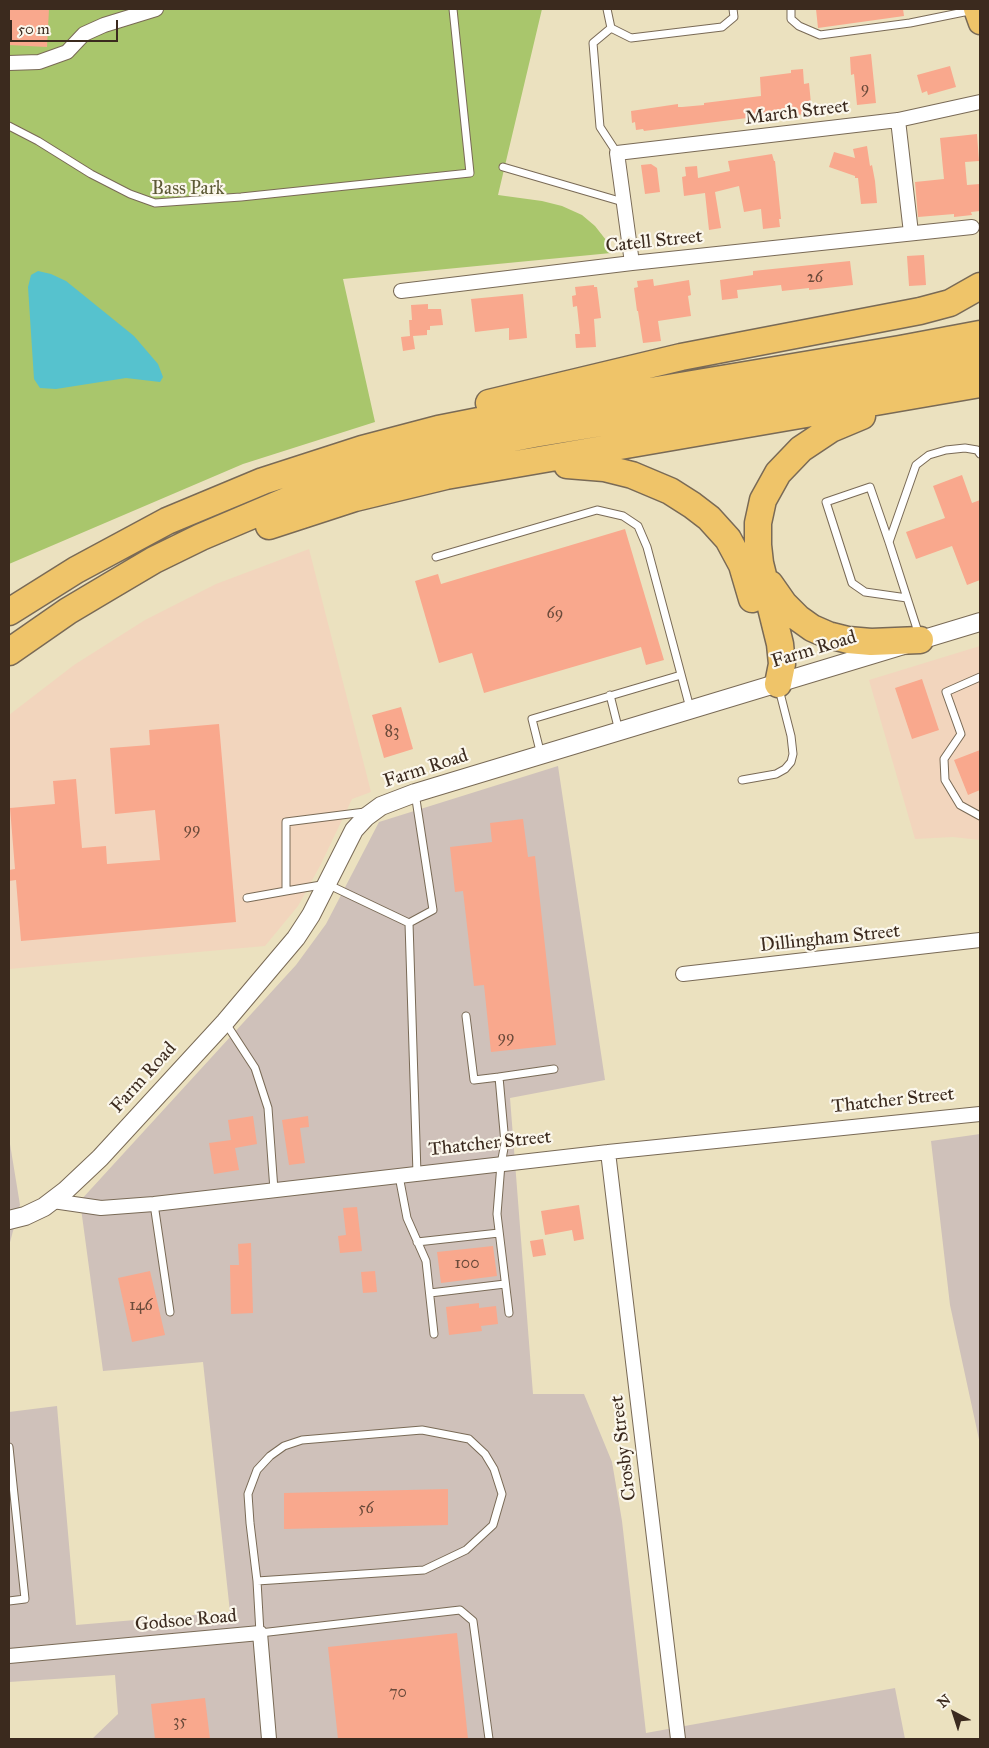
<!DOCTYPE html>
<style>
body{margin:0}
#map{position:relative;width:989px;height:1748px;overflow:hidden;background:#ebe1bf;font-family:"IM FELL Great Primer",serif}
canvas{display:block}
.frame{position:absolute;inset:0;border:10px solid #3b2a1e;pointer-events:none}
.north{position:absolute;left:929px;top:1688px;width:50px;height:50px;-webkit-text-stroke:4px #fbf7ec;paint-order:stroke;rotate:320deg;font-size:14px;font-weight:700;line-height:20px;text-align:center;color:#3b2a1e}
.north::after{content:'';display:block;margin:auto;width:18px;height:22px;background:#3b2a1e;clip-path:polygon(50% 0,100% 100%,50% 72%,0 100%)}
.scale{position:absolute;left:10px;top:20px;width:108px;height:22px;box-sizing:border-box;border:2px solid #3b2a1e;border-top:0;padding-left:6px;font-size:15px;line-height:18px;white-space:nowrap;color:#3b2a1e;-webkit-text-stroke:4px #fbf7ec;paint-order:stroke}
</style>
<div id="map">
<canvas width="989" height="1748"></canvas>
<div class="frame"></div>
<div class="north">N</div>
<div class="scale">50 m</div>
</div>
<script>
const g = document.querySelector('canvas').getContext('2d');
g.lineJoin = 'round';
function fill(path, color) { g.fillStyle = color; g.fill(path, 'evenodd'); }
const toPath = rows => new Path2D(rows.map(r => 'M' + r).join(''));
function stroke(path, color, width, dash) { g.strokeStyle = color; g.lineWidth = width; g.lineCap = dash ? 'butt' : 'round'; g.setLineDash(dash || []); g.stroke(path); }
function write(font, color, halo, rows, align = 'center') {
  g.font = font + ' "IM FELL Great Primer",serif'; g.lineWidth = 4.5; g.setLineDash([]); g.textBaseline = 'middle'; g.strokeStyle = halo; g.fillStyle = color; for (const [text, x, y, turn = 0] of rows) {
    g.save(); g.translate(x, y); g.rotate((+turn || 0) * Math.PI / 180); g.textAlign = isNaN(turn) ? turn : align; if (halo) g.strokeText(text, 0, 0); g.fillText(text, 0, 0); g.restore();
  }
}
fill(toPath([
 [309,549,371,792,352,799,321,864,298,906,265,946,9,969,9,715,74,665,145,620,216,584],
 [980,646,980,840,953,837,915,839,869,680]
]), '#f2d5bd');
fill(toPath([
 [558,766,605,1080,510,1098,533,1394,584,1394,612,1462,622,1521,646,1733,895,1688,905,1739,92,1739,118,1714,115,1675,9,1682,9,1412,57,1406,76,1625,230,1612,203,1362,103,1371,80,1201,296,965,326,924,379,822],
 [980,1134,980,1444,950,1305,931,1141],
 [9,1138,20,1205,9,1246]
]), '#cfc1ba');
fill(toPath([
 [9,9,542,9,498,195,542,201,562,206,582,215,595,226,606,240,611,253,343,279,375,422,243,464,9,564]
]), '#a9c66c');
fill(toPath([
 [38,271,51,274,66,281,134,336,158,364,163,377,160,382,126,378,56,389,40,388,34,379,28,287,31,275]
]), '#56c2ce');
fill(toPath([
 [9,9,49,9,47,47,9,45],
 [816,9,903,9,904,16,818,28],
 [871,54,876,103,857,105,854,74,851,75,850,57],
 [950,66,956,87,928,95,927,91,922,93,917,75],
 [803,69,804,84,809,83,812,114,763,116,644,131,643,129,636,130,635,122,632,123,631,111,678,104,678,107,682,107,704,105,704,103,761,96,760,77,791,73,791,70],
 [977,134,979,161,965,162,967,185,980,184,980,211,971,212,972,215,954,217,954,214,918,217,915,182,944,179,940,138],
 [867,146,870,166,872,165,875,181,877,203,861,204,858,178,855,178,855,176,829,167,834,152,855,158,853,149],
 [772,154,774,161,775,161,781,219,779,219,780,227,763,229,761,209,744,212,739,186,715,192,721,228,709,230,705,193,684,196,682,177,686,176,685,167,697,166,698,178,730,171,728,161],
 [651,164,657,168,660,192,645,194,641,165],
 [924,255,926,285,909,286,907,256],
 [850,261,853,285,809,290,809,288,782,291,781,285,737,290,738,298,722,300,720,280,753,275,753,271],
 [653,279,654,286,689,280,691,295,688,296,691,316,658,321,661,341,643,343,638,311,637,311,634,288,638,287,637,281],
 [594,285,594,287,597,287,601,318,594,319,596,347,576,348,575,334,580,334,577,306,573,307,572,296,576,295,575,287],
 [523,294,527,338,509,340,509,328,475,332,471,299],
 [428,304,428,309,441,309,443,325,430,326,430,330,427,330,427,335,413,336,415,349,403,351,401,337,410,336,409,320,412,320,411,305],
 [962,475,972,503,980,500,980,580,967,585,952,546,916,559,906,532,945,518,933,486],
 [625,529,664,660,646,665,641,647,484,693,472,653,439,663,415,581,438,574,441,584],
 [922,679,939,730,912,739,895,688],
 [401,707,413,749,384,758,372,715],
 [219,724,236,922,21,941,16,880,9,881,9,870,15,869,10,808,55,804,53,781,76,779,82,848,106,846,107,864,160,860,155,810,115,814,110,748,150,745,149,730],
 [980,750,980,790,968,795,954,760],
 [523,819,528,857,535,856,556,1045,491,1052,484,985,474,986,463,891,455,892,450,847,492,842,490,823],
 [253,1116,257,1144,235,1148,239,1170,214,1174,209,1143,231,1140,228,1120],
 [308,1116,309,1127,300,1128,305,1163,289,1165,282,1120],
 [579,1205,584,1239,574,1241,572,1230,545,1235,541,1211],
 [357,1207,362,1251,340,1253,338,1236,346,1235,343,1208],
 [543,1239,546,1255,533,1257,530,1241],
 [251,1243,253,1313,231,1314,230,1265,239,1265,238,1244],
 [493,1246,497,1276,441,1283,437,1252],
 [150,1271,165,1335,132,1342,118,1278],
 [375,1271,377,1292,363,1293,361,1272],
 [479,1303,479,1308,496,1306,498,1324,481,1326,482,1331,449,1335,446,1307],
 [448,1489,448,1525,284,1529,284,1493],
 [457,1633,468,1739,338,1739,328,1647],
 [205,1698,210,1739,155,1739,151,1704]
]), '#f9a88d');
const service = toPath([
 [607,9,611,28,631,38,722,27,734,17,733,9],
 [791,9,791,19,799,26,820,35,910,23,974,10],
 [611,28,593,43,600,127,617,153],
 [9,126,38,141,91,174,130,194,155,203,241,197,470,173,453,9],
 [503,167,623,202],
 [889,542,916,465,929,455,946,450,965,448,977,450,980,454],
 [436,557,597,510,623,516,638,526,647,547,690,708],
 [907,598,865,592,852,583,826,502,870,487,889,542,919,635],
 [980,677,946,692,961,734,944,759,945,780,960,805,980,816],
 [610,695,619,731],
 [541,755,532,719,681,675],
 [742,780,776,774,785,769,791,762,793,754,791,736,779,689],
 [365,812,286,822,286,891,327,884,409,923,417,1174],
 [247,898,286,891],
 [409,923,433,910,415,793],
 [466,1016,474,1080,499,1077],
 [225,1022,255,1068,268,1108,274,1190],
 [399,1176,407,1218,426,1261,434,1334],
 [154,1204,170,1312],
 [417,1242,499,1233],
 [430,1293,505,1284],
 [509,1313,497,1214,501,1164,505,1143,499,1077,554,1069],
 [9,1447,25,1599,9,1601],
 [257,1581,424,1570,466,1550,493,1525,502,1494,494,1469,485,1454,469,1439,422,1430,302,1440,284,1446,270,1456,257,1470,248,1494,250,1523,257,1581,260,1633,460,1610,473,1621,489,1739]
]);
const minor = toPath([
 [9,63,39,62,67,52,84,34,104,25,156,9],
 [898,120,911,233],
 [632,263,617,153,898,120,980,102],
 [401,291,632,263,972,227],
 [683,974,980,940],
 [608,1152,678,1739],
 [53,1201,101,1208,154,1204,608,1152,980,1114],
 [9,1656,260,1633,269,1739]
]);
const tertiary = toPath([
 [9,1220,25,1216,44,1207,65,1191,100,1158,225,1022,296,938,311,915,354,830,366,817,381,806,415,793,980,622]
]);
const primary = toPath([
 [975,9,980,23]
]);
const motorway = toPath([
 [489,403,681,357,920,311,950,303,980,286],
 [567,465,604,468,632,475,670,491,692,505,709,518,728,539,742,565,752,599],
 [269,526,355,498,446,476,980,384],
 [770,584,784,604,798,618,812,628,828,635,848,640,871,642,920,640],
 [9,612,76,570,167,521,263,481,362,449,438,429,514,414,900,349,980,334],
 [9,652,68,611,110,586,154,560,201,537,293,498,389,465,462,448,534,434,809,389,980,358],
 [778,684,782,664,780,644,760,563,758,545,758,523,763,500,778,473,801,449,831,429,862,416]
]);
stroke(service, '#796a56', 9);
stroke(minor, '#796a56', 16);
stroke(tertiary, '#796a56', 20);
stroke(primary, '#796a56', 25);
stroke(motorway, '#796a56', 29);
stroke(service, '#fff', 7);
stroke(minor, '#fff', 14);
stroke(tertiary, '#fff', 18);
stroke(primary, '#efc469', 22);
stroke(motorway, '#efc469', 26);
write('16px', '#6a4a3a', null, [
 ["9",865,89],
 ["26",815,278],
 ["69",555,614],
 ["83",392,732],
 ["99",192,830],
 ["99",506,1038],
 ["100",467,1264],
 ["146",141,1306],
 ["56",366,1509],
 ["70",398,1693],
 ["35",180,1722]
]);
write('19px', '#3b2a1e', '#fbf7ec', [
 ["March Street",797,113,-7],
 ["Catell Street",654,242,-6],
 ["Farm Road",814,650,-17],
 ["Farm Road",426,769,-18],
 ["Dillingham Street",830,939,-6],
 ["Farm Road",144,1078,-48],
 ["Thatcher Street",893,1101,-6],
 ["Thatcher Street",490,1144,-6],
 ["Crosby Street",624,1448,-97],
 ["Godsoe Road",186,1621,-5]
]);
write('19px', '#5c5935', '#fbf7ec', [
 ["Bass Park",188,189]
]);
</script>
